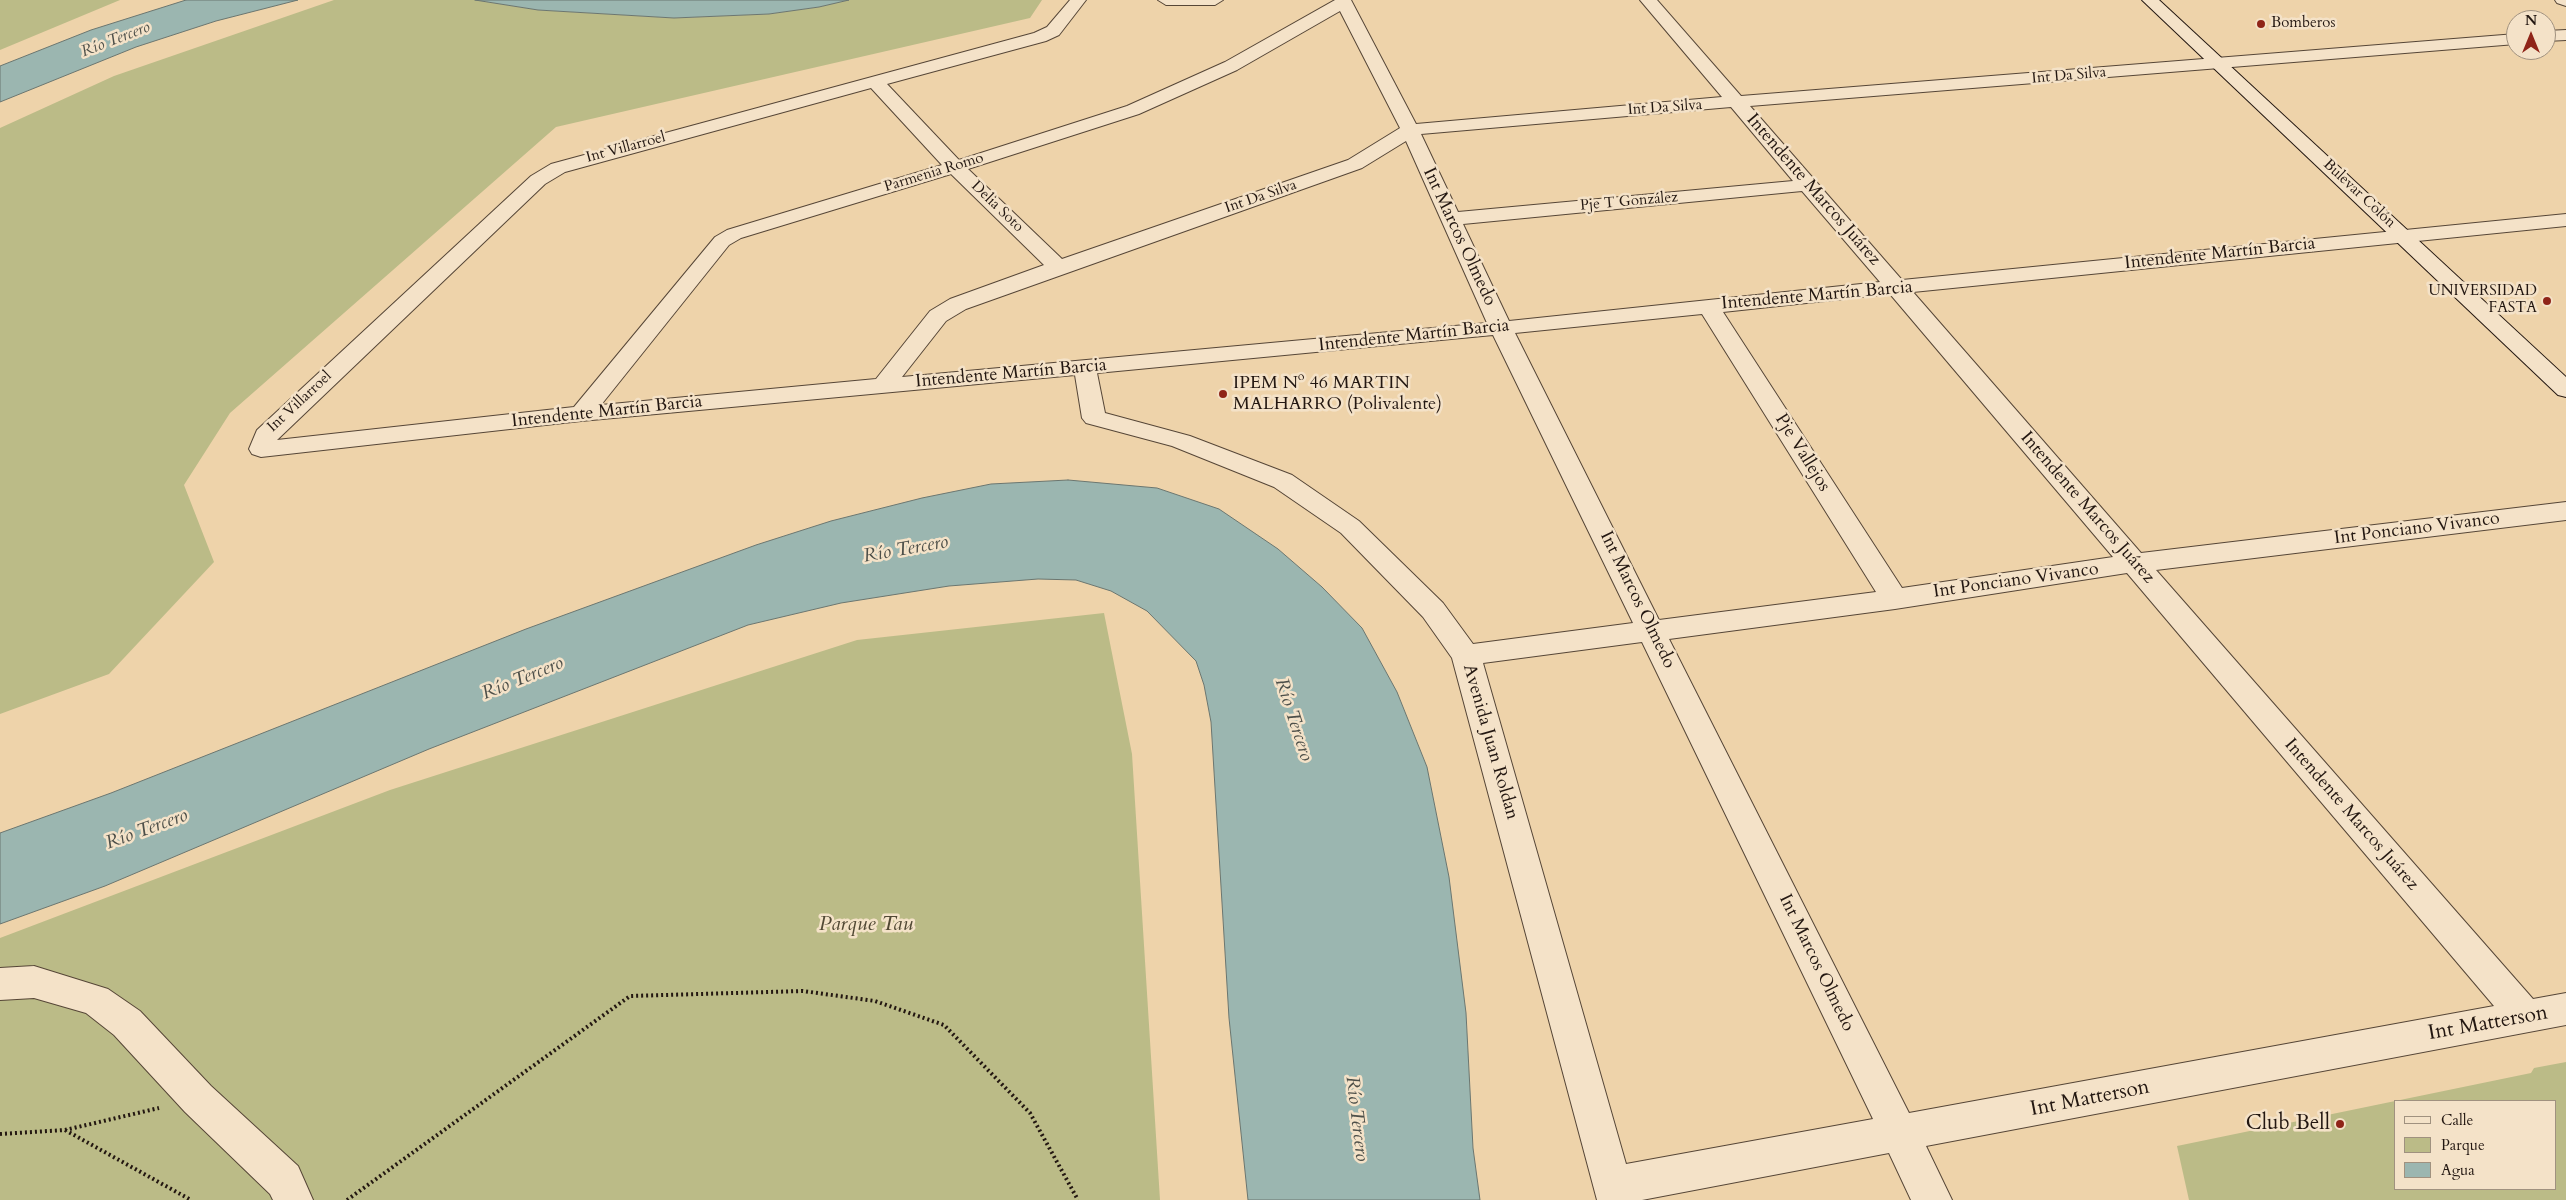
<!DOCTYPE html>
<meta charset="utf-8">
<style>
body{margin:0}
#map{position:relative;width:2566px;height:1200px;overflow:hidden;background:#eed3aa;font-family:Cardo,serif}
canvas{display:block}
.legend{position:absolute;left:2394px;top:1100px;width:162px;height:90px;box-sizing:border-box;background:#f4e2c8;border:1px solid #a0917f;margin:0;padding:6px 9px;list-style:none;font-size:15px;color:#231711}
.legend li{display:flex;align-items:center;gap:10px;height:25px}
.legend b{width:25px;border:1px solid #a0917f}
.north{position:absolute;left:2506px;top:10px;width:50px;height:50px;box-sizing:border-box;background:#f4e2c8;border:1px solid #a0917f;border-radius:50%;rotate:0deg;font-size:14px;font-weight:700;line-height:20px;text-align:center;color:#231711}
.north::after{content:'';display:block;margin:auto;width:18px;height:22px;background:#8f2418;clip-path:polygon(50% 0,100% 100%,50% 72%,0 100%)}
</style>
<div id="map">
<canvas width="2566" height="1200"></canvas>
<ul class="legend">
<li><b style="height:6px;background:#f4e2c8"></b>Calle</li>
<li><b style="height:14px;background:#bbbb87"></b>Parque</li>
<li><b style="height:14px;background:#9bb6b0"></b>Agua</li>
</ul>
<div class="north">N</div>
</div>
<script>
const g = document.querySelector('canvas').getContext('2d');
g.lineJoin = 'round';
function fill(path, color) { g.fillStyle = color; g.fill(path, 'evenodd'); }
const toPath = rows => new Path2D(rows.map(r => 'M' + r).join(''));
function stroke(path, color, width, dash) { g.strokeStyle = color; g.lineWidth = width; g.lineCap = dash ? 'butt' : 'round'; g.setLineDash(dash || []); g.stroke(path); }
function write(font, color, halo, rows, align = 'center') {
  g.font = font + ' Cardo,serif'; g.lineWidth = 5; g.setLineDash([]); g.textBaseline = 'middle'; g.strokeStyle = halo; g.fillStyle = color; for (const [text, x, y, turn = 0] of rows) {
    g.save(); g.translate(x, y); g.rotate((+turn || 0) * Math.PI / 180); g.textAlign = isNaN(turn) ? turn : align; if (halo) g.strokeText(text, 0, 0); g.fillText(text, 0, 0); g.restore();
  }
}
fill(toPath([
 [0,0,120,0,0,50],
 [334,0,475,0,538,10,674,18,769,14,819,7,849,0,1042,0,1030,18,556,127,230,413,184,485,214,562,109,674,0,714,0,128,114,76],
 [1104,613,1132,754,1160,1200,0,1200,0,938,390,790,857,640],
 [2566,1062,2566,1200,2189,1200,2177,1146,2531,1073,2534,1068],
 [2555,1101,2555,1189,2395,1189,2395,1101]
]), '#bbbb87');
const water = toPath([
 [186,0,298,0,216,21,136,47,0,102,0,66,91,30,186,0],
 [475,0,849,0,819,7,769,14,674,18,538,10,475,0],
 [1068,480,1157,488,1219,509,1278,549,1322,587,1362,628,1397,692,1427,767,1449,877,1466,1013,1473,1148,1480,1200,1248,1200,1229,1018,1211,722,1204,685,1196,661,1147,611,1111,591,1076,580,1038,579,949,586,841,603,748,625,429,749,105,886,0,924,0,833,111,793,526,629,756,545,831,521,922,498,991,484,1068,480]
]);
fill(water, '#9bb6b0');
stroke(water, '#6b7670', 1);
const street = toPath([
 [1070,0,1086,0,1059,35,1046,41,887,84,959,160,1127,106,1225,62,1335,0,1351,0,1416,124,1722,97,1640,0,1657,0,1741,96,2516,34,2516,44,1750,106,1902,280,2566,214,2566,226,1913,292,2141,553,2566,502,2566,520,2156,570,2533,999,2566,993,2566,1025,1926,1146,1952,1200,1911,1200,1889,1153,1642,1200,1597,1200,1452,658,1423,617,1341,533,1274,487,1172,446,1086,423,1082,418,1075,375,581,421,261,457,252,454,249,449,257,430,531,176,551,164,1034,33,1047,27,1070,0],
 [1340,11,1400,128,1348,160,1062,259,968,169,1139,114,1237,70,1340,11],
 [871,88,942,165,727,230,715,237,574,407,277,440,545,184,565,172,871,88],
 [1731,107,1793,181,1458,212,1421,134,1731,107],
 [1406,141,1487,323,902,377,946,321,966,309,1362,168,1406,141],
 [951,174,1044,265,950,299,930,311,876,379,601,405,729,245,741,238,951,174],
 [1802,191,1880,282,1509,321,1463,224,1802,191],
 [1890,294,2113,557,1902,588,1723,312,1890,294],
 [1702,314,1876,592,1659,620,1515,333,1702,314],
 [1493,335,1633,623,1473,644,1443,603,1359,521,1292,475,1190,436,1105,413,1097,373,1493,335],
 [2127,573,2494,1006,1909,1113,1669,639,1895,609,2127,573],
 [1642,642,1873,1119,1626,1164,1483,663,1642,642],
 [1158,0,1223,0,1215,5,1166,5,1158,0],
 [2555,0,2566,0,2566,6,2557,3,2555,0],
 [2566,30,2566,40,2546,41,2546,31,2566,30],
 [34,966,108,989,140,1011,211,1086,298,1166,313,1200,273,1200,270,1194,185,1112,114,1035,86,1013,34,998,0,1000,0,968,34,966]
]);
const secondary = toPath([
 [2142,0,2159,0,2566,377,2566,397,2558,395,2142,0]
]);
stroke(street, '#564637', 2);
stroke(secondary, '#231711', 2);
stroke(toPath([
 [65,1130,191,1200],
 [0,1134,65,1130,159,1108],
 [347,1200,630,996,803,991,875,1001,944,1025,1030,1113,1078,1200]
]), '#231711', 4, [2, 3]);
fill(street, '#f4e2c8');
fill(secondary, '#f4e2c8');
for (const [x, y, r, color] of [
 [2261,24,5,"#8f2418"],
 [2547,301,5,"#8f2418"],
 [1223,394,5,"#8f2418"],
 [2340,1124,5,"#8f2418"]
]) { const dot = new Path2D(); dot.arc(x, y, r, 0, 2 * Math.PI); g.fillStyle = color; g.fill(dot); stroke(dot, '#f4e2c8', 2); }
write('15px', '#231711', '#f4e2c8', [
 ["Bomberos",2271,24],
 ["UNIVERSIDAD",2537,292,"right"],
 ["FASTA",2537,309,"right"]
], 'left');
write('15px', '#231711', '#f4e2c8', [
 ["Int Da Silva",2069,76,-5],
 ["Int Da Silva",1665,108,-4],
 ["Int Villarroel",626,148,-15],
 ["Parmenia Romo",934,173,-17],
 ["Bulevar Colón",2359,194,43],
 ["Int Da Silva",1261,197,-19],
 ["Pje T González",1629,202,-5],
 ["Delia Soto",997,207,44],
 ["Int Villarroel",300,402,-43]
]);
write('italic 16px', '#4d4f49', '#f4e2c8', [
 ["Río Tercero",116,40,-21]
]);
write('18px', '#231711', '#f4e2c8', [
 ["Intendente Marcos Juárez",1813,190,49],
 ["Int Marcos Olmedo",1459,237,65],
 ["Intendente Martín Barcia",2220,254,-6],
 ["Intendente Martín Barcia",1817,296,-5],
 ["Intendente Martín Barcia",1414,336,-6],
 ["Intendente Martín Barcia",1011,374,-5],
 ["Intendente Martín Barcia",607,412,-6],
 ["Pje Vallejos",1802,453,58],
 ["Intendente Marcos Juárez",2087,508,49],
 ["Int Ponciano Vivanco",2417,529,-7],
 ["Int Ponciano Vivanco",2016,581,-8],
 ["Int Marcos Olmedo",1637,600,64],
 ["Avenida Juan Roldan",1490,742,74],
 ["Intendente Marcos Juárez",2351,815,49],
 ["Int Marcos Olmedo",1816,963,64]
]);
write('18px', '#231711', '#f4e2c8', [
 ["IPEM Nº 46 MARTIN",1233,384],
 ["MALHARRO (Polivalente)",1233,405]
], 'left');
write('italic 19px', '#4d4f49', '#f4e2c8', [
 ["Río Tercero",906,550,-10],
 ["Río Tercero",523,679,-22],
 ["Río Tercero",1293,720,72],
 ["Río Tercero",147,830,-20],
 ["Río Tercero",1356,1119,83]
]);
write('italic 21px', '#514834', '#f4e2c8', [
 ["Parque Tau",866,925]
]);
write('21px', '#231711', '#f4e2c8', [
 ["Int Matterson",2488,1024,-10],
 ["Int Matterson",2090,1099,-11]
]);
write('21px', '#231711', '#f4e2c8', [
 ["Club Bell",2330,1124]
], 'right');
</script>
